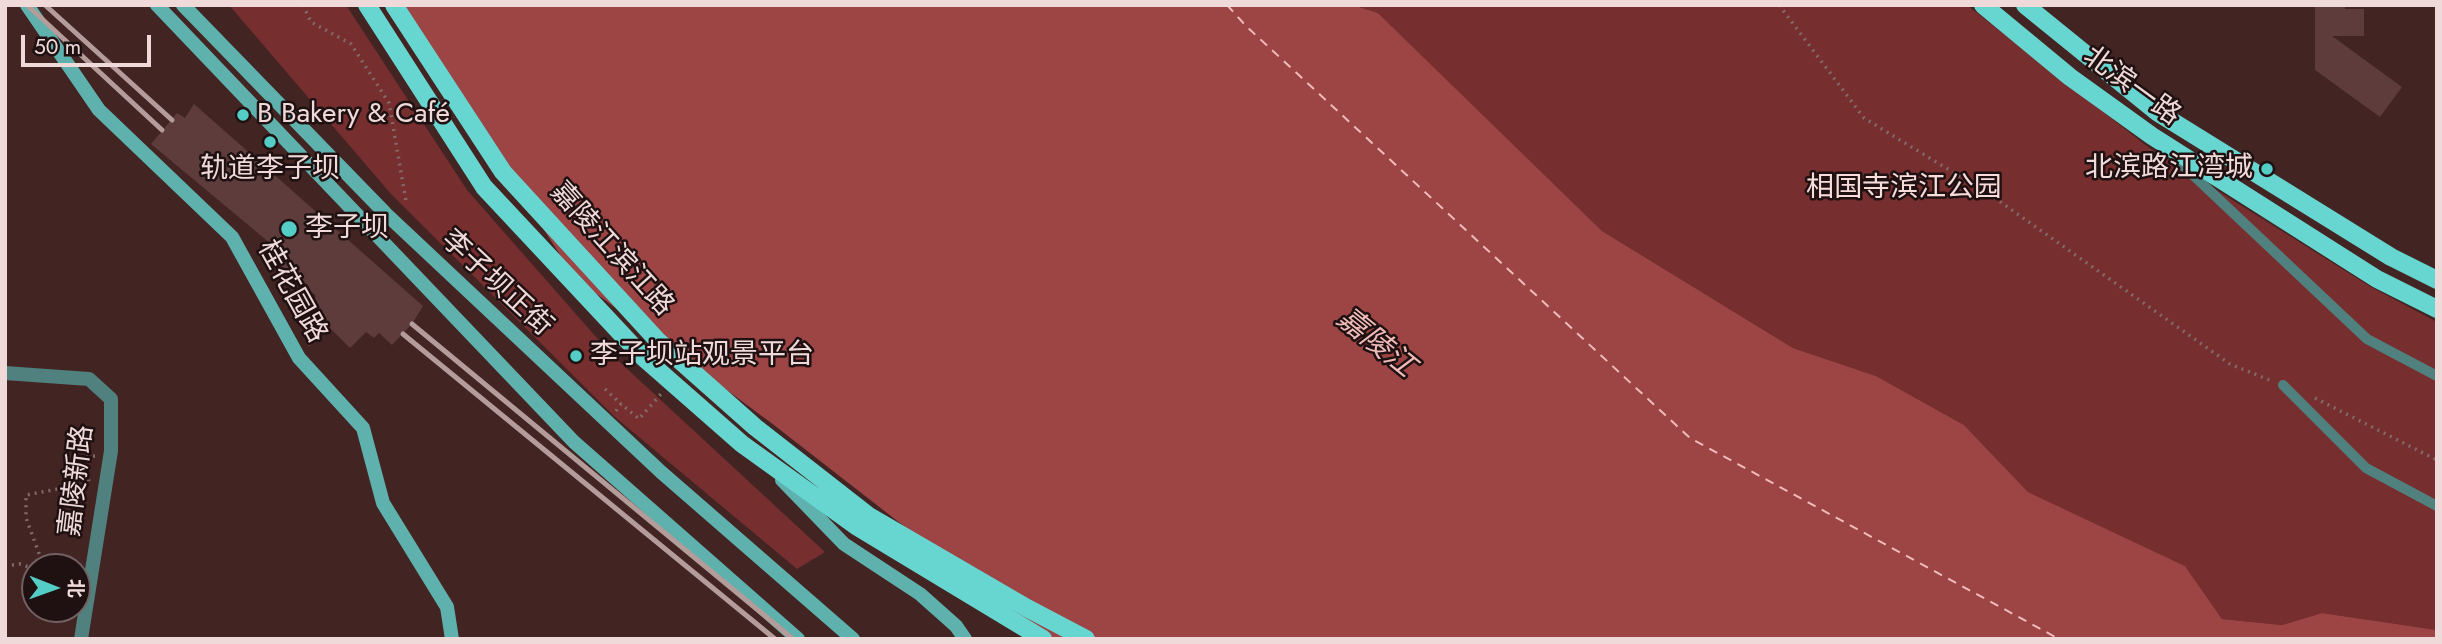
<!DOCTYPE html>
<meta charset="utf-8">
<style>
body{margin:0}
#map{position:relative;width:2442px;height:644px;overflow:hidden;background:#422423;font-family:Jost,"Noto Sans SC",sans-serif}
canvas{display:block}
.frame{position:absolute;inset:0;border:7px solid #efdad9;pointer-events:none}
.north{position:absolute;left:21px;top:553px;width:70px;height:70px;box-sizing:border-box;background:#1f1111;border:2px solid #726161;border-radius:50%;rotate:91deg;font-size:19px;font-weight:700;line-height:28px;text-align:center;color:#efdad9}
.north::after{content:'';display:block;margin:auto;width:24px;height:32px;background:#54cdc7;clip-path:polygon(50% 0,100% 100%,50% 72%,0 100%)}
.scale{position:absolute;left:21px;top:35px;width:130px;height:32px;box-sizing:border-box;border:4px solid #efdad9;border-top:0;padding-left:9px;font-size:21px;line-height:24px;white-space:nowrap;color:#efdad9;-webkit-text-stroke:5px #1f1111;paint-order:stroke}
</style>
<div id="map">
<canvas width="2442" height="644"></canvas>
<div class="frame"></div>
<div class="north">北</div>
<div class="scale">50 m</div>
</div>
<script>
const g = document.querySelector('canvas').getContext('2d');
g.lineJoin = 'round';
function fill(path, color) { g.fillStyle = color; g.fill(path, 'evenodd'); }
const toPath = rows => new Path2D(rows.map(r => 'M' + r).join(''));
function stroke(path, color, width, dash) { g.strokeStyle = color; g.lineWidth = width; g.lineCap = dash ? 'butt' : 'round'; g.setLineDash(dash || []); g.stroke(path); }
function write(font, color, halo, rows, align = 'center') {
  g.font = font + ' Jost,"Noto Sans SC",sans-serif'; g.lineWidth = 5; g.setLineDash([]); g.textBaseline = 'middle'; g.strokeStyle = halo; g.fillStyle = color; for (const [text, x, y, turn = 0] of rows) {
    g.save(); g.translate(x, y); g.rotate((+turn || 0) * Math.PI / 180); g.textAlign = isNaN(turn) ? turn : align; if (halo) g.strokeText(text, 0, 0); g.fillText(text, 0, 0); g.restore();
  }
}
fill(toPath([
 [229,5,346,5,467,190,611,354,825,552,797,569,615,417,391,194],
 [1353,5,1967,5,2148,147,2371,287,2437,322,2437,630,2322,613,2282,625,2222,619,2185,566,2028,492,1964,425,1876,376,1793,348,1602,231,1378,13]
]), '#772e2f');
fill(toPath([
 [399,5,1353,5,1378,13,1602,231,1793,348,1876,376,1964,425,2028,492,2185,566,2222,619,2282,625,2322,613,2437,630,2437,639,1049,639,770,422,575,278]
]), '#9d4445');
stroke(toPath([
 [1227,5,1246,26,1690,438,2059,639]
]), '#efbcb9', 2, [9, 7]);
fill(toPath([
 [2315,5,2345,5,2345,9,2364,9,2364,36,2332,36,2402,87,2380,117,2315,70],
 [194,104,423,306,412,324,392,345,379,333,374,338,366,332,350,348,308,306,316,296,263,252,271,244,151,144,177,113,185,118]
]), '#5d3c3b');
stroke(toPath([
 [303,5,311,22,351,44,389,103,406,201],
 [1779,5,1864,118,1992,196,2230,364,2272,381],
 [308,345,325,323],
 [605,389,621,404],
 [2315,398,2437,460],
 [616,411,621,404,639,419,661,394],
 [77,442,81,474],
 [79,457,95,456],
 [74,486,81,491],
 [5,566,20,564,35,569],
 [44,567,26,518,26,495,74,486,81,474,84,483,87,475,89,481]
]), '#836968', 3.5, [2, 5]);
stroke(toPath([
 [2175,158,2367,339,2437,376],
 [2283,385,2366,468,2437,506]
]), '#50817e', 10);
stroke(toPath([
 [5,373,89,379,111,399,111,451,81,639]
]), '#50817e', 14);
stroke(toPath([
 [27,5,99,110,232,237,299,358,363,428,383,503,447,607,452,639],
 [157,5,574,442,798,639],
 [183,5,385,213,661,472,853,639],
 [782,480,844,544,920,594,956,626,965,639]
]), '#5eb1ac', 14);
stroke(toPath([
 [367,5,484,187,644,358,742,444,856,526,1043,639],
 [394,5,503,172,658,341,755,427,869,516,1027,608,1086,639],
 [1983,5,2070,77,2152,136,2377,279,2437,309],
 [2025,5,2157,112,2391,257,2437,280]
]), '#67d6d0', 18);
stroke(toPath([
 [27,5,162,130],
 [45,5,172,120],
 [412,324,793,639],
 [403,334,775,639]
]), '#b49c9b', 5);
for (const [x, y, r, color] of [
 [243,115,7,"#54cdc7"],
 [270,142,7,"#54cdc7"],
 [2267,169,7,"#54cdc7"],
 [289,229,9,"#54cdc7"],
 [576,356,7,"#54cdc7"]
]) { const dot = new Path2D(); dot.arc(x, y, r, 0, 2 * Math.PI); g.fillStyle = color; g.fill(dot); stroke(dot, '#1f1111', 2.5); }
write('28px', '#efdad9', '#1f1111', [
 ["北滨一路",2131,87,36],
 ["嘉陵江滨江路",611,250,48],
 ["李子坝正街",496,284,43],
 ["桂花园路",291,292,61],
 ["嘉陵新路",78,481,-83]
]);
write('28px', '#efdad9', '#1f1111', [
 ["B Bakery & Café",257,115],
 ["北滨路江湾城",2253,169,"right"],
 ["轨道李子坝",270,170,"center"],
 ["李子坝",305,229],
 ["李子坝站观景平台",590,356]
], 'left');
write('28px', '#f7dcda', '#1f1111', [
 ["相国寺滨江公园",1904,189]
]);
write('italic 30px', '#efbcb9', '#1f1111', [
 ["嘉陵江",1375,344,39]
]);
</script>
